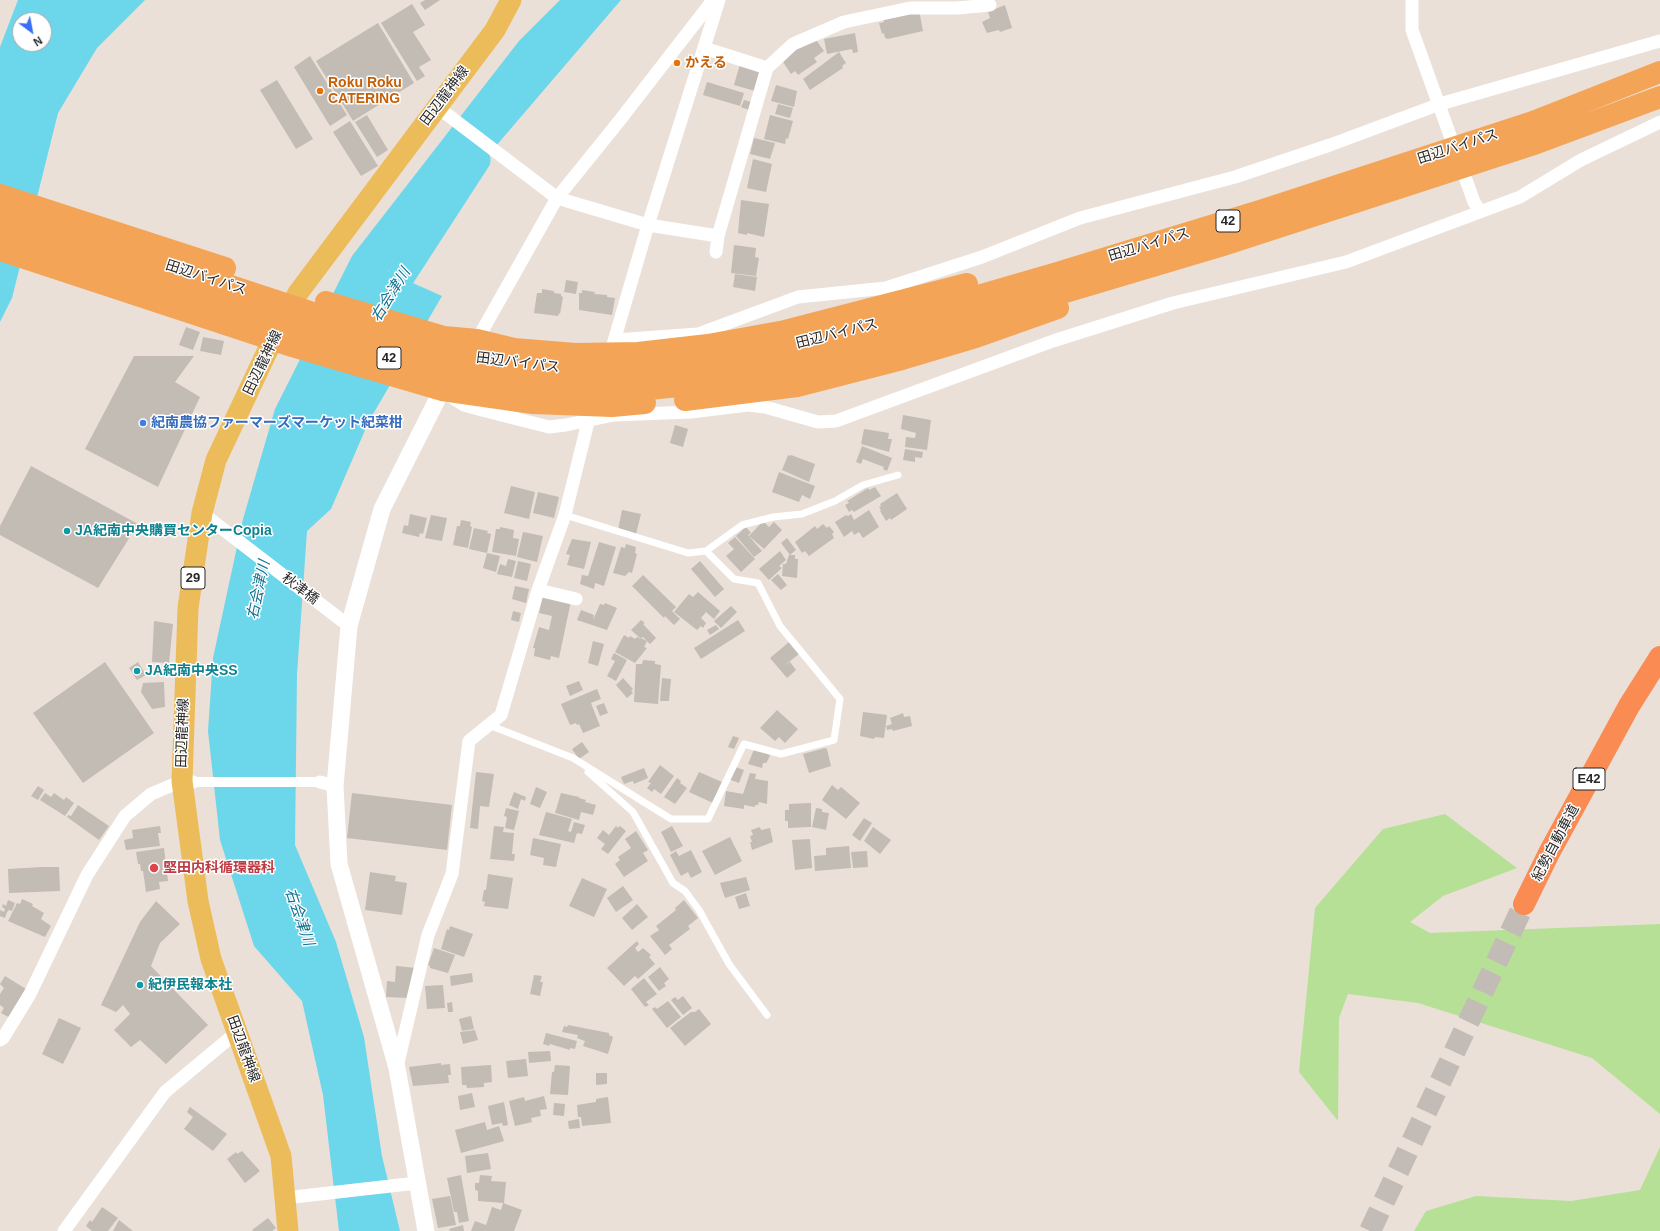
<!DOCTYPE html>
<meta charset="utf-8">
<style>
body{margin:0}
#map{position:relative;width:1660px;height:1231px;overflow:hidden;background:#eae0d8;font-family:Helvetica,sans-serif}
canvas{display:block}
.north{position:absolute;left:12px;top:12px;width:40px;height:40px;box-sizing:border-box;background:#fff;border:1px solid #a9a9a9;border-radius:50%;rotate:148deg;font-size:11px;font-weight:700;line-height:16px;text-align:center;color:#272727}
.north::after{content:'';display:block;margin:auto;width:14px;height:18px;background:#396ef6;clip-path:polygon(50% 0,100% 100%,50% 72%,0 100%)}
</style>
<div id="map">
<canvas width="1660" height="1231"></canvas>
<div class="north">N</div>
</div>
<script>
const g = document.querySelector('canvas').getContext('2d');
g.lineJoin = 'round';
function fill(path, color) { g.fillStyle = color; g.fill(path, 'evenodd'); }
const toPath = rows => new Path2D(rows.map(r => 'M' + r).join(''));
function stroke(path, color, width, dash) { g.strokeStyle = color; g.lineWidth = width; g.lineCap = dash ? 'butt' : 'round'; g.setLineDash(dash || []); g.stroke(path); }
function write(font, color, halo, rows, align = 'center') {
  g.font = font + ' Helvetica,"Noto Sans JP",sans-serif'; g.lineWidth = 3; g.setLineDash([]); g.textBaseline = 'middle'; g.strokeStyle = halo; g.fillStyle = color; for (const [text, x, y, turn = 0] of rows) {
    g.save(); g.translate(x, y); g.rotate((+turn || 0) * Math.PI / 180); g.textAlign = isNaN(turn) ? turn : align; if (halo) g.strokeText(text, 0, 0); g.fillText(text, 0, 0); g.restore();
  }
}
fill(toPath([
 [1445,814,1517,868,1443,896,1410,922,1430,933,1660,924,1660,1114,1592,1058,1418,1003,1348,994,1339,1018,1338,1121,1299,1072,1315,908,1383,829],
 [1660,1147,1660,1231,1414,1231,1426,1211,1476,1196,1571,1201,1640,1190]
]), '#b6e095');
fill(toPath([
 [18,0,145,0,97,48,58,113,12,298,0,322,0,47],
 [20,20,44,20,44,44,20,44],
 [560,0,621,0,388,272,442,296,369,421,331,509,307,531,297,674,295,845,336,942,364,1037,382,1156,400,1231,339,1231,323,1095,302,1001,254,946,220,840,208,731,213,658,243,519,275,409,352,256,519,41]
]), '#6cd6eb');
stroke(toPath([
 [381,308,477,160]
]), '#6cd6eb', 27);
fill(toPath([
 [425,0,440,0,425,10,420,3],
 [412,4,425,25,413,32,431,60,419,67,425,76,417,81,381,23],
 [1005,5,1012,28,1000,32,999,30,987,33,982,22,990,18,988,12],
 [919,10,923,31,888,39,885,38,884,33,882,34,879,23,884,22,883,19],
 [378,23,414,83,353,121,316,61],
 [855,33,858,52,853,53,852,49,827,54,824,39],
 [814,37,824,51,814,58,817,62,798,75,795,71,791,74,783,62,788,58,786,56],
 [839,52,846,63,842,66,843,68,810,90,803,79],
 [310,56,347,115,330,126,294,67],
 [740,64,761,71,755,91,734,85],
 [277,80,313,139,296,149,260,90],
 [707,82,744,93,740,106,703,95],
 [776,85,797,91,794,107,771,101],
 [744,100,755,103,752,111,741,107],
 [778,104,793,108,790,118,775,114],
 [367,115,388,150,377,157,355,122],
 [770,115,793,121,788,139,786,138,785,144,764,139],
 [350,121,378,166,361,176,333,132],
 [754,138,775,143,770,159,750,154],
 [753,159,772,164,766,192,747,188],
 [741,200,769,204,764,237,747,233,747,235,738,233],
 [734,245,756,248,755,257,759,258,756,276,731,273],
 [735,274,757,277,755,291,733,287],
 [566,280,578,282,576,294,564,292],
 [542,289,554,291,554,293,561,294,561,296,563,297,560,314,559,313,558,316,534,313,537,293,542,293],
 [582,290,595,292,594,294,607,295,607,297,615,298,612,315,579,310,579,293,582,293],
 [186,327,200,332,193,350,179,345],
 [203,337,224,341,221,355,200,351],
 [134,356,194,356,175,382,200,397,158,487,85,449],
 [903,415,931,420,927,450,905,447,906,437,915,438,916,433,901,429],
 [675,425,688,429,683,447,670,443],
 [864,429,889,433,888,439,892,439,889,452,861,444],
 [862,446,892,458,887,471,883,469,884,467,863,459,861,464,856,462],
 [905,449,923,452,922,458,915,457,915,462,903,460],
 [788,455,790,456,791,455,815,464,809,482,782,470],
 [31,466,138,524,98,588,0,535,0,526],
 [779,472,815,486,810,499,802,495,799,502,772,492],
 [511,486,535,492,529,519,504,513],
 [875,487,881,496,854,512,852,510,849,512,845,505,849,503,847,501,868,488,869,490],
 [538,492,559,497,554,518,533,513],
 [897,493,907,509,891,520,890,518,886,521,880,511,881,510,879,507,881,506,880,504],
 [622,510,641,514,636,534,618,530],
 [869,510,879,527,863,538,859,532,854,535,852,531,844,537,835,522,846,515,848,516,851,514,854,520],
 [410,514,427,518,423,534,420,533,419,537,402,533,404,525,408,526],
 [431,515,447,518,442,541,425,538],
 [461,520,471,522,470,526,472,527,468,548,453,545,457,526,460,526],
 [763,521,769,527,774,522,782,530,764,549,749,536],
 [823,524,827,528,829,526,834,532,832,534,834,538,809,556,805,551,802,553,795,542,815,526,817,529],
 [500,527,514,530,513,538,519,539,516,556,492,552,496,529,500,529],
 [746,527,751,533,748,535,762,551,754,557,736,536],
 [474,528,488,531,487,533,491,534,487,553,469,549],
 [523,532,543,536,537,562,517,557],
 [735,537,755,559,741,572,726,556,734,549,728,543],
 [787,538,796,550,790,555,781,543],
 [572,539,591,542,584,569,567,565,570,555,566,554],
 [599,542,616,547,604,586,595,583,594,589,580,584,582,575,588,576],
 [626,544,636,547,635,553,637,554,632,573,629,572,625,576,613,573,621,547,625,548],
 [780,551,786,560,779,566,782,568,769,580,759,569],
 [487,553,500,556,496,572,483,568],
 [789,555,795,555,795,559,798,559,797,578,782,576,783,564,786,564],
 [508,559,516,561,512,577,497,574,500,564,506,566],
 [518,561,531,564,527,581,514,578],
 [700,561,724,589,715,597,691,569],
 [778,574,787,585,781,590,771,580],
 [643,575,676,607,672,611,680,619,674,625,665,616,664,618,632,586],
 [515,586,529,589,526,603,512,599],
 [698,592,720,611,714,619,706,612,701,618,706,623,703,628,701,626,697,630,674,612,689,594,693,597],
 [543,596,571,601,559,658,551,656,550,660,534,656,535,648,533,648,539,627,549,630,552,616,539,613],
 [605,603,617,608,607,630,577,620,581,610,594,615,593,620,600,604,604,605],
 [731,606,737,612,721,628,714,621],
 [513,611,521,613,519,622,511,620],
 [641,620,645,623,643,624,656,638,650,644,643,637,641,638,647,641,644,647,647,648,635,663,615,652,624,635,629,638,630,636,635,639,637,637,641,639,631,630],
 [738,620,745,631,701,659,694,648],
 [154,621,173,624,169,663,152,662],
 [716,625,719,629,710,635,707,630],
 [593,641,604,644,598,666,588,663],
 [789,642,799,654,784,666,790,662,796,670,787,678,770,658],
 [614,653,627,660,616,681,607,676,615,661,611,659],
 [643,660,655,661,655,664,661,665,658,704,634,702,636,664,642,664],
 [105,662,154,733,83,783,33,713],
 [138,662,146,675,137,680,129,668],
 [623,678,633,689,631,691,633,693,627,698,616,685],
 [662,678,671,679,669,701,660,701],
 [579,681,583,690,570,696,566,686],
 [164,682,165,707,152,709,141,692,143,683],
 [597,689,601,699,591,703,600,726,583,733,579,724,577,725,576,723,570,725,561,704],
 [604,703,608,713,600,716,596,706],
 [777,710,798,729,785,743,779,737,775,741,760,728],
 [863,712,887,715,884,738,875,737,874,739,860,736],
 [903,713,904,717,910,716,912,726,893,731,892,729,887,730,886,726,892,724,890,718],
 [733,736,739,738,734,749,728,747],
 [582,742,589,752,579,759,572,749],
 [755,747,771,752,768,760,766,763,763,763,762,768,748,764],
 [825,748,827,749,831,766,809,773,803,754],
 [660,765,674,776,661,794,654,789,652,792,647,788,651,783,648,782],
 [733,766,744,770,739,783,728,779],
 [644,768,648,778,634,784,633,781,624,784,621,777],
 [476,772,494,774,489,807,480,806,478,829,470,828],
 [699,772,722,782,713,803,689,792],
 [750,773,756,774,755,779,768,781,767,804,759,802,758,805,755,805,755,807,744,805,744,809,724,806,726,791,743,794],
 [677,778,681,781,680,783,687,788,675,804,664,797],
 [832,785,838,790,841,787,860,803,846,819,822,800],
 [38,786,44,790,38,800,31,796],
 [536,787,547,792,540,808,530,804],
 [514,792,526,797,525,801,521,799,518,809,509,805],
 [45,793,51,797,54,793,64,800,66,797,74,803,65,816,40,800],
 [352,793,452,805,447,850,347,838],
 [561,793,579,797,579,798,586,800,585,802,596,805,593,815,581,812,579,820,555,813],
 [811,803,811,827,788,828,788,821,785,821,785,810,789,810,789,804],
 [78,805,109,826,99,840,67,817,68,815,71,816],
 [506,808,519,811,514,830,505,828,507,817,504,816],
 [816,808,822,809,822,812,829,813,826,830,812,827],
 [546,812,572,819,568,831,571,832,574,822,585,825,582,834,577,833,574,843,539,835],
 [864,818,872,823,860,841,852,835],
 [160,826,161,833,158,833,160,846,126,850,124,840,133,838,132,830],
 [494,826,504,827,503,832,514,833,512,854,515,854,514,861,490,859],
 [616,826,618,828,620,826,626,831,608,854,601,849,605,844,597,838,603,830,609,835],
 [672,826,683,846,671,852,661,832],
 [760,827,761,830,770,828,773,842,752,850,750,842,752,842,750,836,753,835,751,830],
 [873,827,891,840,880,854,864,841],
 [636,831,648,850,643,853,648,861,624,877,615,864,620,860,618,857,631,848,625,839],
 [730,837,742,861,715,875,702,851],
 [533,838,561,844,556,867,543,865,544,858,530,855],
 [810,839,812,868,795,870,792,840],
 [849,846,851,868,815,871,814,856,826,855,826,848],
 [164,848,168,881,159,882,160,889,146,892,143,871,141,871,140,864,138,864,136,852],
 [691,850,702,872,691,878,688,872,681,876,670,855,676,851,679,856],
 [867,851,868,867,853,868,851,852],
 [42,867,43,876,42,867,59,867,60,891,9,893,8,869],
 [370,872,396,876,395,881,407,883,402,915,365,910],
 [488,874,513,878,508,909,484,906,485,902,482,901,484,890,486,890],
 [746,877,750,890,725,898,720,883],
 [582,878,607,889,594,917,569,906],
 [623,886,633,900,616,912,607,898],
 [746,893,750,906,739,909,735,897],
 [22,899,33,904,32,906,44,913,41,919,51,926,45,937,8,921,17,903,20,904],
 [8,900,15,903,12,911,9,910,7,912,5,918,0,916,0,910,4,912,5,909,2,907,3,904,6,906],
 [684,900,698,918,688,926,690,929,669,945,672,949,665,955,650,936,659,930,656,926,676,910,675,908],
 [156,901,180,924,160,943,151,966,208,1025,166,1064,140,1040,131,1047,114,1030,130,1014,123,1005,116,1012,101,1005,140,922],
 [637,904,648,917,632,930,622,918],
 [450,926,473,934,464,957,441,949,447,929,449,930],
 [637,941,639,944,635,948,638,952,643,948,651,955,649,957,655,964,638,979,635,976,624,986,607,968],
 [434,948,455,955,448,973,430,968,430,966,428,965],
 [396,966,417,968,409,998,386,997,387,981,395,982],
 [660,967,669,979,664,983,666,986,659,991,648,977],
 [472,973,473,982,451,986,450,976],
 [534,975,542,976,540,982,543,982,540,996,530,994],
 [5,976,26,989,12,1019,1,1013,4,1008,0,1005,0,994,4,988,0,984],
 [644,978,657,994,646,1002,649,1005,645,1007,631,989],
 [443,985,445,1008,427,1009,425,986],
 [683,996,692,1008,683,1015,671,1000,675,997,678,1000],
 [668,1001,681,1017,667,1028,652,1009,655,1007,657,1009],
 [452,1002,453,1012,448,1012,447,1003],
 [699,1009,711,1024,685,1046,670,1028,691,1012,695,1012],
 [471,1016,474,1029,462,1031,459,1019],
 [59,1018,81,1028,63,1064,42,1054],
 [568,1025,609,1033,609,1035,613,1037,608,1054,583,1046,585,1041,577,1038,578,1035,562,1032,564,1026,567,1027],
 [475,1030,478,1040,463,1044,460,1032],
 [546,1033,577,1041,575,1049,570,1048,570,1050,550,1044,549,1046,543,1044],
 [550,1051,551,1061,529,1063,528,1052],
 [526,1059,528,1076,508,1078,506,1061],
 [441,1063,441,1065,450,1064,451,1075,448,1075,449,1083,413,1086,409,1067],
 [491,1065,492,1082,484,1083,484,1087,467,1088,466,1085,462,1085,461,1067],
 [555,1065,570,1066,568,1095,550,1094,552,1072,554,1072],
 [596,1073,607,1073,607,1084,596,1085],
 [472,1093,475,1107,460,1110,458,1096],
 [544,1096,547,1109,540,1110,541,1116,531,1118,532,1122,515,1126,509,1101,524,1097,525,1101],
 [608,1097,611,1123,582,1126,581,1117,578,1117,577,1105,596,1102,596,1099],
 [504,1102,508,1125,503,1126,502,1123,492,1125,488,1106],
 [554,1103,565,1104,564,1116,553,1115],
 [190,1107,227,1134,213,1151,184,1129,193,1117,187,1112],
 [579,1119,580,1128,569,1129,568,1121],
 [485,1122,487,1130,499,1126,504,1141,461,1153,455,1130],
 [242,1151,260,1171,245,1183,227,1159,236,1152,237,1154],
 [488,1153,491,1169,467,1173,465,1156],
 [461,1175,469,1221,459,1223,457,1212,454,1212,447,1178],
 [480,1175,492,1176,491,1181,506,1182,504,1203,478,1201,478,1191,475,1190,475,1183,479,1183],
 [450,1196,456,1225,438,1228,432,1199],
 [503,1203,522,1210,514,1231,471,1231,475,1221,486,1225,492,1207,501,1210],
 [102,1207,118,1218,108,1231,92,1231,86,1226,90,1220,92,1222],
 [268,1218,276,1228,272,1231,253,1231,252,1230],
 [119,1220,133,1231,113,1231],
 [463,1225,464,1231,450,1231,449,1229]
]), '#c2bcb4');
stroke(toPath([
 [1370,1231,1524,904]
]), '#c3bbb5', 22, [22, 11]);
stroke(toPath([
 [706,551,742,525,773,517,802,514,835,501,863,485,898,475],
 [489,725,573,758,671,819,708,819,744,744,781,754,834,740,840,699,780,626,758,583,734,579,706,551,688,553,565,515],
 [588,772,633,812,673,883,685,891,699,910,729,964,767,1015]
]), '#fff', 7);
stroke(toPath([
 [193,782,320,782]
]), '#fff', 10);
stroke(toPath([
 [1412,0,1412,30,1474,202,1480,211],
 [704,48,767,68,793,44,844,22,910,8,957,8,990,5],
 [436,106,557,198,648,225,718,236,767,68],
 [716,252,718,236],
 [477,340,557,198,620,120,713,0],
 [616,340,698,334,798,297,886,288,982,257,1080,218,1235,177,1330,145,1440,104,1660,41],
 [609,358,648,225,719,0],
 [448,395,464,405,482,410,549,427,566,425,614,415,691,412,748,405,765,407,818,422,836,421,1053,341,1173,303,1346,262,1520,197,1581,160,1660,122],
 [202,513,349,626],
 [538,590,576,599],
 [320,782,335,786],
 [0,1040,3,1038,30,994,87,875,125,816,151,794,182,781,193,782],
 [397,1067,428,935,452,874,469,741,501,715,538,590,565,515,590,414],
 [285,1198,417,1183],
 [64,1231,165,1092,237,1032]
]), '#fff', 13);
stroke(toPath([
 [426,1231,397,1068,339,864,335,786,349,626,382,509,442,390,448,381]
]), '#fff', 17);
stroke(toPath([
 [288,1231,281,1156,211,959,198,901,182,781,188,608,202,513,216,460,273,339,298,293,495,30,511,0]
]), '#edbc5a', 21);
stroke(toPath([
 [0,195,225,268],
 [0,213,124,251,392,339,483,360,555,369,627,372,702,365,789,346,895,320,1057,273,1263,210,1533,122,1660,72],
 [0,232,404,363,482,380,555,388,628,391,700,384,793,366,1042,299,1220,246,1537,143,1660,97],
 [0,250,292,346,442,390,533,403,612,406,645,403],
 [326,302,444,337,477,340,514,349,575,354,638,353,708,345,785,331,967,284],
 [685,400,797,386,902,359,976,337,1058,308]
]), '#f4a456', 22);
stroke(toPath([
 [1524,904,1549,853,1629,706,1660,657]
]), '#fa8b52', 22);
for (const [x, y, r, color] of [
 [677,63,4,"#e8710a"],
 [320,91,4,"#e8710a"],
 [143,423,4,"#3f7fe0"],
 [67,531,4,"#0f9aa8"],
 [137,671,4,"#0f9aa8"],
 [154,868,5,"#e0444e"],
 [140,985,4,"#0f9aa8"]
]) { const dot = new Path2D(); dot.arc(x, y, r, 0, 2 * Math.PI); g.fillStyle = color; g.fill(dot); stroke(dot, '#fff', 1.5); }
for (const [x, y, w] of [
 [1228,221,24],
 [389,358,24],
 [193,578,24],
 [1589,779,32]
]) { const box = new Path2D(); box.roundRect(x - w / 2, y - 11, w, 22, 3); g.fillStyle = '#fff'; g.fill(box); stroke(box, '#272727', 1); }
write('bold 13px', '#272727', null, [
 ["42",1228,221],
 ["42",389,358],
 ["29",193,578],
 ["E42",1589,779]
]);
write('bold 14px', '#c56008', '#fff', [
 ["かえる",685,63],
 ["Roku Roku",328,83],
 ["CATERING",328,99]
], 'left');
write('14px', '#272727', '#fff', [
 ["田辺龍神線",445,96,-53],
 ["田辺バイパス",1458,147,-18],
 ["田辺バイパス",1149,245,-17],
 ["田辺バイパス",206,278,18],
 ["田辺バイパス",837,334,-14],
 ["田辺龍神線",263,363,-64],
 ["田辺バイパス",518,363,7],
 ["秋津橋",300,589,37],
 ["田辺龍神線",183,733,-88],
 ["紀勢自動車道",1556,843,-62],
 ["田辺龍神線",243,1049,70]
]);
write('bold 14px', '#366cbe', '#fff', [
 ["紀南農協ファーマーズマーケット紀菜柑",151,423]
], 'left');
write('bold 14px', '#0d838f', '#fff', [
 ["JA紀南中央購買センターCopia",75,531],
 ["JA紀南中央SS",145,671],
 ["紀伊民報本社",148,985]
], 'left');
write('bold 14px', '#be3a42', '#fff', [
 ["堅田内科循環器科",163,868]
], 'left');
write('italic 15px', '#107292', '#fff', [
 ["右会津川",391,295,-58],
 ["右会津川",259,590,-78],
 ["右会津川",299,917,71]
]);
</script>
